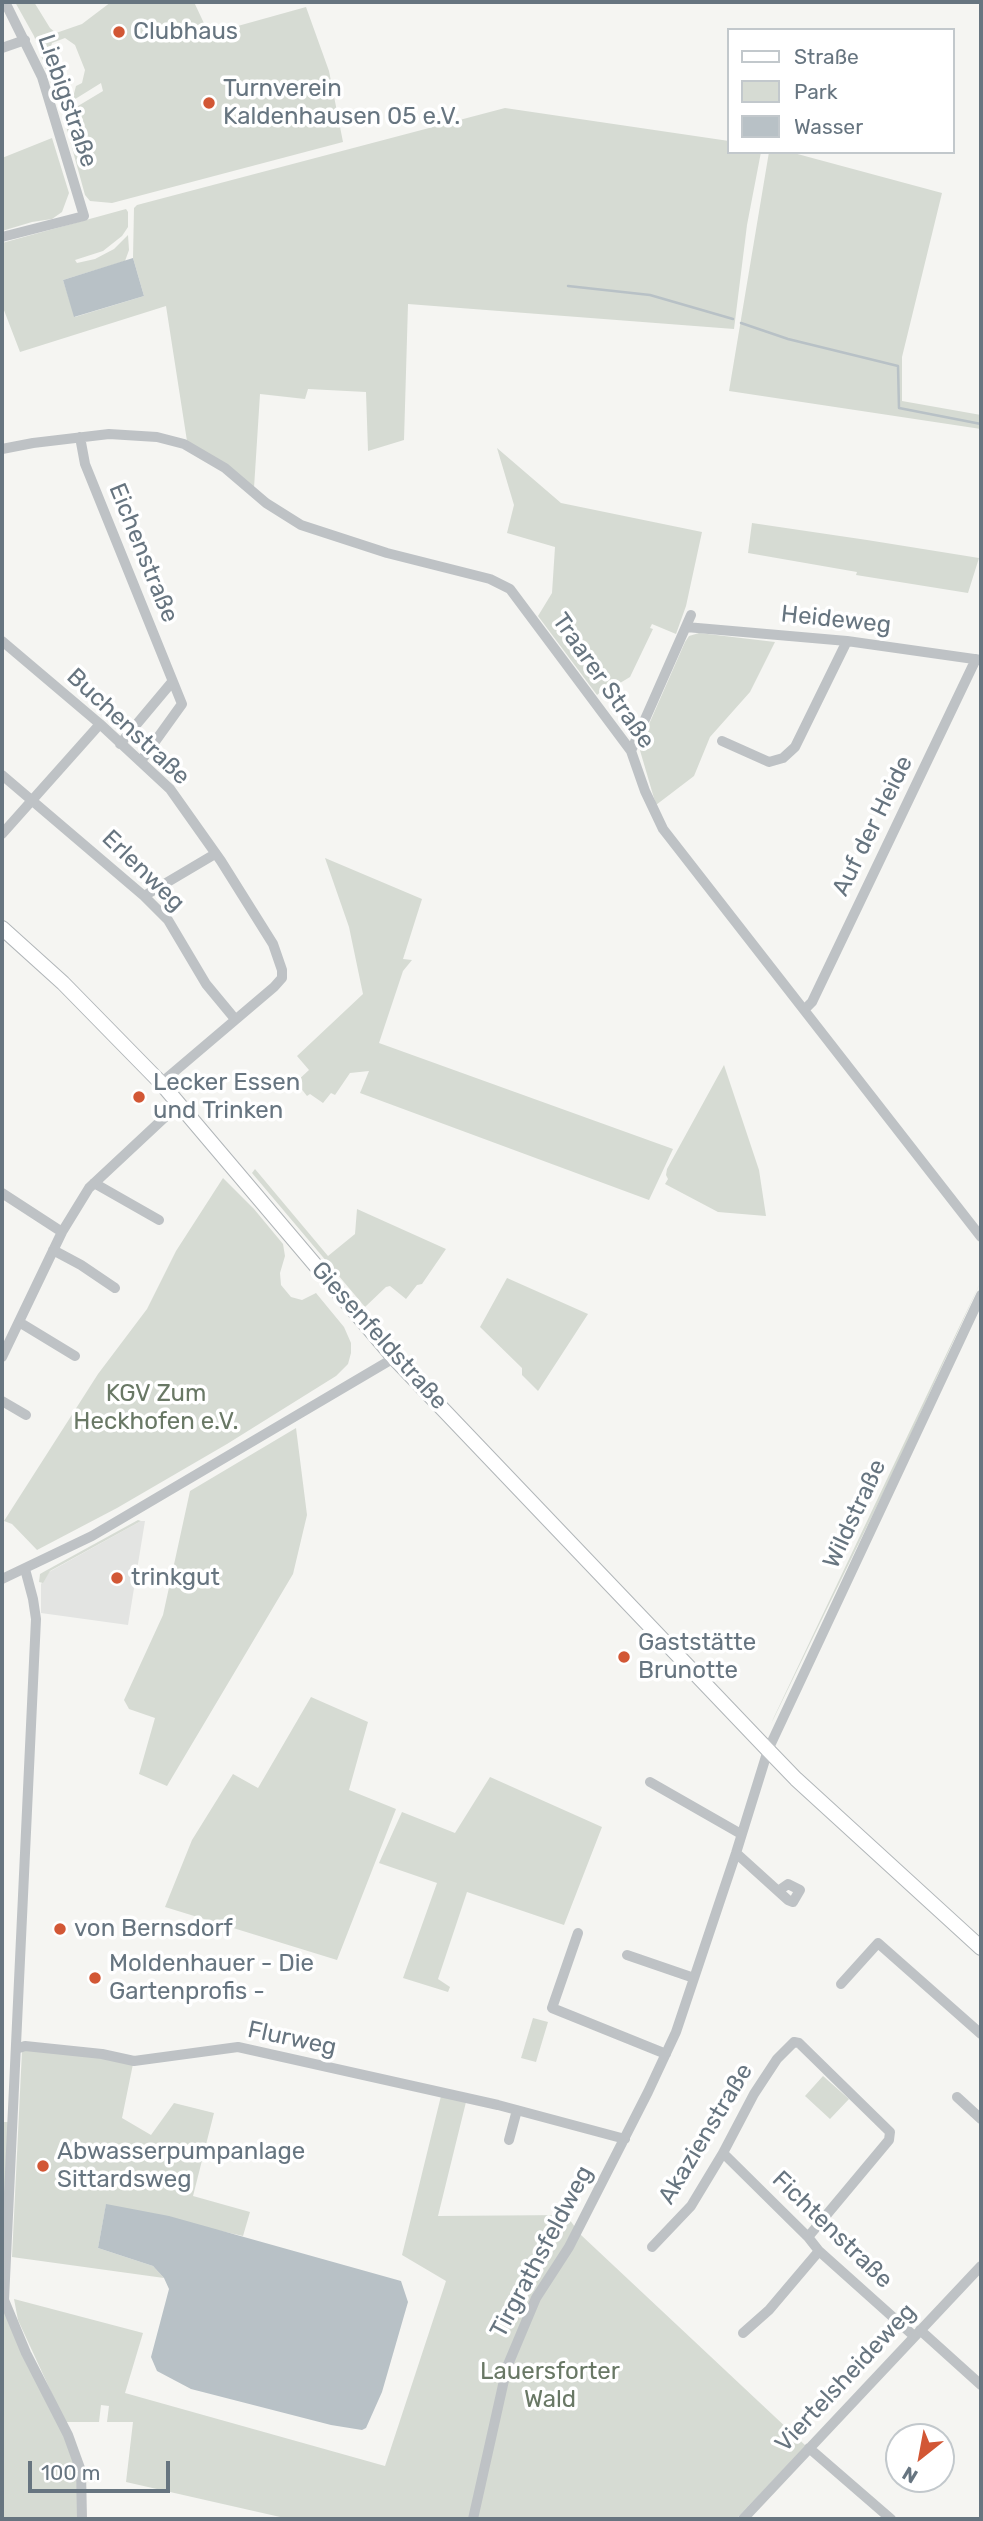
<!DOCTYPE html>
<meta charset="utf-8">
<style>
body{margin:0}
#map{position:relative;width:983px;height:2521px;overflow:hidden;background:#f5f5f2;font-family:Rubik,sans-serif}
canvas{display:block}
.frame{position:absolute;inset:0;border:4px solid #677580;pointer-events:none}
.legend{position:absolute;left:727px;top:28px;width:228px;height:126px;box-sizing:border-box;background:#fff;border:2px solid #c2c8cc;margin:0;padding:9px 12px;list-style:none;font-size:21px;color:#677580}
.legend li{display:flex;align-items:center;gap:14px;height:35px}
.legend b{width:35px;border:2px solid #c2c8cc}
.north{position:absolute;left:885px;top:2423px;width:70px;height:70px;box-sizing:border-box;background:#fff;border:2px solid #c2c8cc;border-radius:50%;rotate:211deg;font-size:19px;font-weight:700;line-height:28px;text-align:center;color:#677580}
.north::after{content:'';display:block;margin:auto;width:24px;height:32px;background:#d25735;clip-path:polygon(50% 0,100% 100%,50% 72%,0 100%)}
.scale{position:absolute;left:28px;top:2461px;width:142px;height:32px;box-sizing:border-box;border:4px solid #677580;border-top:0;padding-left:9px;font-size:21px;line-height:24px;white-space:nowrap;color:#677580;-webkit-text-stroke:5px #fff;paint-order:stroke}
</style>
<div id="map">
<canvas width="983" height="2521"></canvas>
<div class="frame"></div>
<ul class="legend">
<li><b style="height:9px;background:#fff"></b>Straße</li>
<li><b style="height:19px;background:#d6dbd3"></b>Park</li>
<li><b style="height:19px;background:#b8c1c6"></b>Wasser</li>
</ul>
<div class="north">N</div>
<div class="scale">100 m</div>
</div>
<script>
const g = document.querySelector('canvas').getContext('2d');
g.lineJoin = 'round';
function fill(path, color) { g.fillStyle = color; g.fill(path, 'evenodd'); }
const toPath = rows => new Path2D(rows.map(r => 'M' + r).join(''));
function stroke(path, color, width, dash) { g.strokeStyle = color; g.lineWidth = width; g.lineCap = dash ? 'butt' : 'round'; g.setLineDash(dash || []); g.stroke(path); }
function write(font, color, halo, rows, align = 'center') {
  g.font = font + ' Rubik,sans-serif'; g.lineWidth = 7; g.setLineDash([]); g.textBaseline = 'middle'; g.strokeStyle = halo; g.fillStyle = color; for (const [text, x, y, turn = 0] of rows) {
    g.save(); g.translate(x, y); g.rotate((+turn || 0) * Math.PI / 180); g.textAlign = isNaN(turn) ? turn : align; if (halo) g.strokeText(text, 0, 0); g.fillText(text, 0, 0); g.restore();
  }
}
fill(toPath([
 [141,1521,145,1521,128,1625,41,1613,41,1584,49,1572]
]), '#e3e4e2');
fill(toPath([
 [15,2,34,2,50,28,56,33,82,24,111,2,194,2,209,34,306,7,329,71,343,142,112,203,90,201,85,195,63,115,103,91,101,83,72,101,76,86,82,83,85,70,75,45,65,38,52,43,49,54,58,86,65,92,60,108,34,36],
 [505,108,729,141,729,152,761,152,747,225,734,329,408,304,404,440,368,451,366,392,308,389,305,399,260,394,254,488,187,441,166,306,20,352,2,305,2,243,126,209,128,212,128,227,122,236,103,251,75,260,77,263,95,259,114,249,128,235,129,250,125,261,63,280,75,317,144,296,133,258,134,208,137,205],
 [52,138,69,193,62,212,52,219,32,222,2,231,2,158],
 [769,152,790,152,942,193,902,357,902,401,981,415,981,429,729,391],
 [497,448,561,503,702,532,686,606,676,634,652,624,650,628,653,629,630,677,620,683,615,680,597,695,538,616,552,593,555,547,507,533,514,505],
 [752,523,867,540,979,558,968,593,856,575,857,572,748,553],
 [699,633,775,642,750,692,710,737,694,776,656,805,639,747,685,642,689,636],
 [325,858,422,899,403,959,412,960,403,971,379,1043,673,1149,649,1200,360,1093,369,1071,350,1073,335,1095,331,1093,323,1103,310,1094,307,1096,296,1082,309,1070,297,1056,363,994,349,927],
 [724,1065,759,1170,766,1216,718,1212,665,1184,668,1179,666,1175,667,1169],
 [255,1169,328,1256,355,1234,357,1209,446,1249,422,1284,417,1285,406,1299,390,1286,386,1287,365,1307,252,1173],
 [223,1178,254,1209,283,1244,285,1256,280,1273,281,1285,291,1297,302,1300,316,1293,344,1327,351,1343,351,1353,348,1364,336,1376,227,1444,117,1508,37,1550,12,1524,4,1521,98,1374,147,1309,176,1251],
 [507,1278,588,1314,538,1391,522,1375,522,1368,480,1327],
 [981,1281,892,1475,771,1724,774,1717],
 [296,1428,307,1515,293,1574,167,1786,139,1774,155,1718,129,1709,124,1700,163,1615,190,1491],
 [138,1520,141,1521,50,1571,43,1583,39,1582,40,1574,47,1570],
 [311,1697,368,1722,349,1790,396,1809,337,1960,165,1907,192,1840,233,1774,258,1788],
 [490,1777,602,1827,564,1925,467,1892,438,1979,450,1987,448,1992,403,1978,437,1883,379,1863,402,1812,455,1833],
 [533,2018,548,2022,536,2062,521,2058],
 [27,2049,103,2057,133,2064,122,2118,151,2135,174,2103,214,2113,193,2196,250,2212,243,2236,106,2205,98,2248,153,2266,164,2278,12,2257,22,2051],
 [823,2076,849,2099,830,2119,805,2096],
 [441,2096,466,2102,438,2216,566,2215,581,2235,806,2446,736,2519,289,2519,126,2482,133,2422,107,2422,109,2406,101,2405,99,2422,65,2422,18,2320,14,2299,143,2333,125,2393,385,2466,446,2281,402,2255],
 [2,2122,9,2122,2,2286],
 [2,2307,65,2437,76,2469,78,2519,2,2519]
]), '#d6dbd3');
fill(toPath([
 [133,258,144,296,74,317,63,280],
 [106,2204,169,2216,401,2281,408,2302,382,2392,366,2428,362,2430,331,2425,191,2389,157,2371,151,2357,169,2289,164,2278,153,2266,98,2248]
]), '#b8c1c6');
stroke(toPath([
 [568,286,650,295,733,319],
 [741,323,788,339,898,366,899,408,981,424]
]), '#b8c1c6', 2.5);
const secondary = toPath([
 [2,928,63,983,161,1083,394,1358,768,1750,796,1779,981,1948]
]);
stroke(secondary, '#b1b6b9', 16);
stroke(toPath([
 [2,48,25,40],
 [2,237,84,216,42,77,5,2],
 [80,437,85,464,182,704,141,761],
 [2,449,33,443,109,434,157,437,184,444,225,468,266,503,301,525,387,553,490,579,510,589,631,751,645,791,663,829,981,1237],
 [686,627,847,641,981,660],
 [2,641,100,724,170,789,221,861,273,944,282,970,282,978,274,987,161,1083],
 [722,741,769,762,783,758,795,747,847,641],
 [120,744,172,682],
 [631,751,691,615],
 [2,775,144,896,168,920,206,984,235,1019],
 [2,834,100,724],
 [144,896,215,854],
 [804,1010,812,1002,976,659],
 [94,1183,159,1220],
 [2,1193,62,1232],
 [53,1250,81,1265,115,1288],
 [19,1322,75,1356],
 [2,1357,62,1232,89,1188,180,1103],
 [2,1401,26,1415],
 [25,1569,33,1599,36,1619,4,2300,26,2353,68,2435,81,2471,82,2519],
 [2,1579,92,1536,394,1358],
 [650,1782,741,1834],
 [736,1853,778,1891,788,1900,793,1902,800,1890,788,1884,778,1891],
 [578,1933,552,2008,666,2054],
 [627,1955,694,1978],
 [841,1984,878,1943,981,2034],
 [16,2049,25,2046,102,2054,134,2061,238,2047,498,2105,625,2139],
 [957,2097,981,2119],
 [509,2140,517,2110],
 [723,2153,808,2237,819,2251,914,2336],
 [652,2247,691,2206,723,2153,754,2094,777,2059,794,2042,799,2043,890,2132,889,2140,808,2237],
 [920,2330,981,2385],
 [743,2333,769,2310,819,2251],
 [809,2448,891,2519],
 [473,2519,507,2367,536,2298,569,2247,648,2092,676,2032,736,1853,768,1750,981,1295],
 [743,2519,981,2266]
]), '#bec2c5', 10);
stroke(secondary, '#fff', 14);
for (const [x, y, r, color] of [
 [119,32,7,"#d25735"],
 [209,103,7,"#d25735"],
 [139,1097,7,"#d25735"],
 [117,1578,7,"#d25735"],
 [624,1657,7,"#d25735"],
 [60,1929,7,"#d25735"],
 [95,1978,7,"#d25735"],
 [43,2166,7,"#d25735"]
]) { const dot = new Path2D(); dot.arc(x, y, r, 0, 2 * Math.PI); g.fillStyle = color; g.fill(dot); stroke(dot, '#fff', 2.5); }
write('24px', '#677580', '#fff', [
 ["Clubhaus",133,32],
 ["Turnverein",223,89],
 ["Kaldenhausen 05 e.V.",223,117],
 ["Lecker Essen",153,1083],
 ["und Trinken",153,1111],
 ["trinkgut",131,1578],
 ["Gaststätte",638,1643],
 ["Brunotte",638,1671],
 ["von Bernsdorf",74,1929],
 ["Moldenhauer - Die",109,1964],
 ["Gartenprofis -",109,1992],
 ["Abwasserpumpanlage",57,2152],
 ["Sittardsweg",57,2180]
], 'left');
write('24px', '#677580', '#fff', [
 ["Liebigstraße",67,101,71],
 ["Eichenstraße",143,553,68],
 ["Heideweg",836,620,6],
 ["Traarer Straße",603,681,55],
 ["Buchenstraße",128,727,43],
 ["Auf der Heide",873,826,-64],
 ["Erlenweg",143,871,44],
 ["Giesenfeldstraße",379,1336,48],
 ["Wildstraße",855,1514,-65],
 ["Flurweg",292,2039,12],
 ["Akazienstraße",706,2134,-59],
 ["Fichtenstraße",832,2230,44],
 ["Tirgrathsfeldweg",542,2252,-62],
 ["Viertelsheideweg",846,2378,-47]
]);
write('24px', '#697865', '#fff', [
 ["KGV Zum",156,1394],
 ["Heckhofen e.V.",156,1422],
 ["Lauersforter",550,2372],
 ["Wald",550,2400]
]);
</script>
